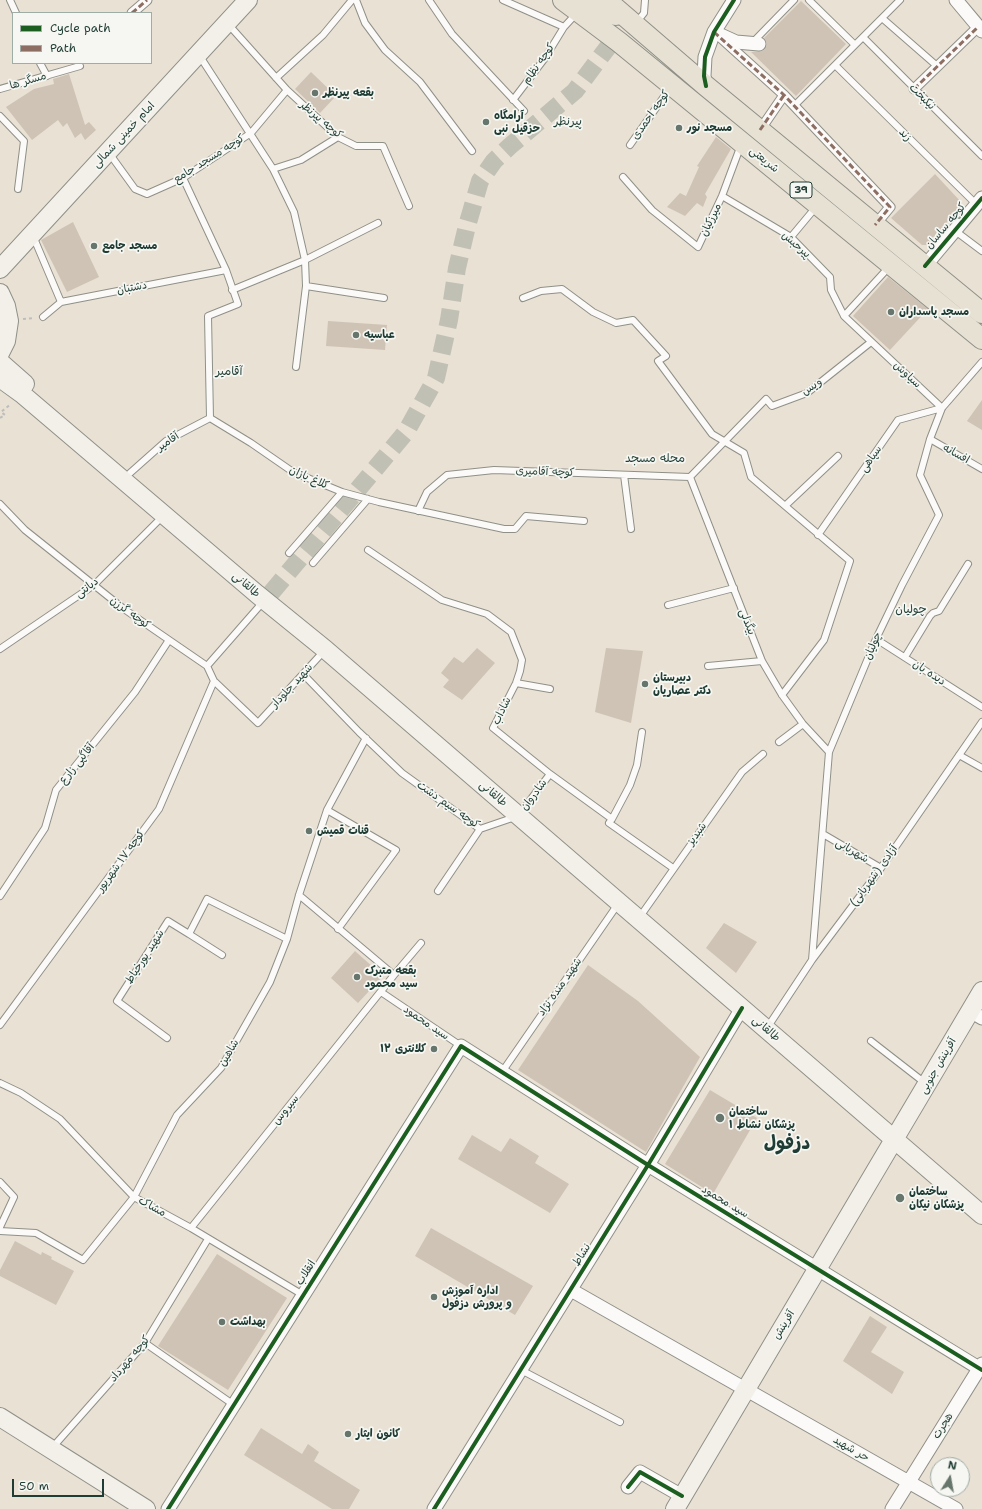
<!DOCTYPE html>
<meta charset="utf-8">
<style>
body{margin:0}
#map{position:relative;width:982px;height:1509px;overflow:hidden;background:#e9e1d4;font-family:"Shantell Sans",sans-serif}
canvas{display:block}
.legend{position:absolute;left:12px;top:12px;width:140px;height:52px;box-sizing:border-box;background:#f6f6f2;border:1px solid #a0aca6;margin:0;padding:5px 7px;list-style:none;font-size:12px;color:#1f3d34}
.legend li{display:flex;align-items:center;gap:8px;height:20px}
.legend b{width:20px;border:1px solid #a0aca6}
.north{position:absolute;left:930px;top:1457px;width:40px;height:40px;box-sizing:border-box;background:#f6f6f2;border:1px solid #a0aca6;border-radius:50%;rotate:11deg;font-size:11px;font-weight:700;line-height:16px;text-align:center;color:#1f3d34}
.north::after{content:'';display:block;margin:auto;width:14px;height:18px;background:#66766c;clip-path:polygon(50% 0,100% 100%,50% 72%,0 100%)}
.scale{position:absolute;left:12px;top:1479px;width:92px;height:18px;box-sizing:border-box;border:2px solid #1f3d34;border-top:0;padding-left:5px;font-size:12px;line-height:14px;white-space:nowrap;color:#1f3d34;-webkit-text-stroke:3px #f6f6f2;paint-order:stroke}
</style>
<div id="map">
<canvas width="982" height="1509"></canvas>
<ul class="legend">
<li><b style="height:5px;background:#1b5e20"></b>Cycle path</li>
<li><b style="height:5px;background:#8d6e63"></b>Path</li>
</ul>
<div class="north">N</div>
<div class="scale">50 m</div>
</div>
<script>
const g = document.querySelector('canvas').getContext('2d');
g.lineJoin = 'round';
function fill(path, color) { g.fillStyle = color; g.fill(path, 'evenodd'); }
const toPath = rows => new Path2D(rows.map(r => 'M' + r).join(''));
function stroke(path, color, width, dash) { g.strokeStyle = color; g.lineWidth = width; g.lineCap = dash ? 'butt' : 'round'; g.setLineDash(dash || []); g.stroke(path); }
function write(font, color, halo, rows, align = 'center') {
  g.font = font + ' "Shantell Sans","Playpen Sans Arabic",sans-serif'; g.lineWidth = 3.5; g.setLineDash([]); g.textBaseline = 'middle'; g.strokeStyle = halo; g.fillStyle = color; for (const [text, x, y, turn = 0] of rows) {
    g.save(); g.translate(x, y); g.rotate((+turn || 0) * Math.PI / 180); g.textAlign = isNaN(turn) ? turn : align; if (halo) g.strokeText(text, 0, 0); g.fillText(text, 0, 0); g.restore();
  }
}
fill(toPath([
 [801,1,846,44,796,96,751,52,762,51,765,49,767,44,764,38],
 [311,72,336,96,320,113,295,89],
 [69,74,85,125,89,122,96,130,85,140,81,133,75,138,67,123,63,127,58,120,32,140,6,107,34,89,54,84,53,79],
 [716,137,731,149,705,194,707,197,703,207,697,203,685,216,667,207,680,193,686,196,699,167,697,166],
 [935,174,962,203,929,245,922,245,891,218],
 [73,222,99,277,67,292,41,240],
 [888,277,928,309,890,350,853,316],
 [328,321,387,325,385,350,326,346],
 [982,400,982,430,967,421],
 [477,648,495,663,462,700,443,687,449,680,441,673,454,657,463,663],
 [606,648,643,651,631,723,595,712],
 [724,923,757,942,736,973,706,948],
 [355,951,383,976,358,1003,331,978],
 [588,965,638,1001,700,1057,646,1152,518,1070],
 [710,1090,757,1118,713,1194,665,1164],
 [472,1135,501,1152,510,1138,539,1156,535,1163,569,1184,550,1213,458,1159],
 [431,1228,533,1286,515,1315,415,1256],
 [15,1241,41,1255,42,1252,52,1257,51,1259,74,1271,56,1305,0,1276,0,1270],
 [217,1254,287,1298,228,1390,158,1346],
 [870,1316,887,1327,871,1352,904,1372,892,1394,843,1361],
 [261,1428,302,1454,308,1444,319,1452,314,1461,360,1490,349,1509,332,1509,244,1455]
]), '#cfc3b5');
stroke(toPath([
 [271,593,406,432,436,378,449,320,457,268,467,226,480,181,494,161,510,146,575,91,614,39]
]), '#c1c0b4', 18, [18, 9]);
const service = toPath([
 [10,0,16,13],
 [356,0,365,23,385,50,420,82,472,151],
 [429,0,452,34,524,111],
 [503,0,564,27,576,14],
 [809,0,855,45],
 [882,18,937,66],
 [636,23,644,13,645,0],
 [228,24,287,90,338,137,356,146,383,146,409,206],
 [863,37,982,156],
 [753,42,794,0],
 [199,55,273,169,294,212,305,260,306,286,296,367],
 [40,63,47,76],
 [835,65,976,204],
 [276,78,323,35,352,0],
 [0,89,80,66],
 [513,100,545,58,564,27],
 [795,105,900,0],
 [0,116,24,141,18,189],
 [630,145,670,88],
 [109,153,135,189,147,194,183,178,251,133,287,90],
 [273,169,301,160,338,137],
 [623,177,652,210,698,247,722,196,741,145],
 [183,178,226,270,238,304,208,316,210,418],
 [722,196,791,237,830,277,831,290,844,316,942,408],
 [954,230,982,251],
 [33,236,61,302],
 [791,237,816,207],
 [306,286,384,298],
 [232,290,305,260,378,223],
 [523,298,541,291,562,289,593,312,616,323,633,320,666,356,658,361,712,434,744,453,751,477,850,561,824,640,782,695],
 [844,316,889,267],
 [43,317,61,302,226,270],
 [210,418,251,443,293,472,342,492,289,553],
 [930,439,982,469],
 [130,473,166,441,210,418],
 [624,475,631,529],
 [690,477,762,661,782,695,803,724,829,752],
 [690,477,766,399,772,406,807,393,871,342],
 [342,492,379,502,504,529,515,529,526,516,584,521],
 [0,504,25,530,124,609,207,666,214,681,258,723,324,651],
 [786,505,838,456],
 [418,511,427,492,447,475,494,470,690,477],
 [818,535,898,420,942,408],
 [368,550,442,600,487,614,511,632,522,660,520,671,516,683,493,728,550,774,612,819,609,823,673,868],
 [313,563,368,499],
 [668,605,734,588],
 [876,639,982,707],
 [0,649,94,585,163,516],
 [905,657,930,616,933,613,939,611,968,564],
 [207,666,263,602],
 [708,666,762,661],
 [303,674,359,732,402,773,480,829,518,816,550,774],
 [516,683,550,689],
 [779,742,803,724],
 [959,755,982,768],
 [327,810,366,738],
 [612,819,630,785,637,765,642,732],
 [823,834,881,868],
 [438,891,480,829],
 [0,896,45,828,56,790,135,692,169,640],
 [639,918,742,772,763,754],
 [189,934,222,955],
 [812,960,829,752,876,639,902,585,939,515,920,475,930,439,942,408,982,362],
 [394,975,421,943],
 [381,992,461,1046],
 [0,1025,159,809,214,681],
 [767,1028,812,960,881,868,982,722],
 [167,1038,117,1001,168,921,189,934,207,899,287,939],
 [871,1041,925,1083],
 [502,1072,618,904],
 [0,1083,21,1093,60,1119,134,1197,191,1228,303,1295],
 [0,1182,14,1197,0,1227],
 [191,1228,394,975,299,895],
 [0,1231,36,1233,83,1260,134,1197,177,1115,221,1068,270,982,287,939,299,895,327,810,396,850,338,929],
 [145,1343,234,1405],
 [521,1370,620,1422],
 [52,1448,145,1343,208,1239]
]);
const pedestrian = toPath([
 [132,13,147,0],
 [721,38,784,95,890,207,875,225],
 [914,89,978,27],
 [760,130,784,95]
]);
const minor = toPath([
 [956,0,982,31],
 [714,32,736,42,759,44],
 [706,86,704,76,705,57,714,32,734,0],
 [925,266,982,198],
 [970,1011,982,1018],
 [571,1290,956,1509],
 [628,1487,640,1472,682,1496],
 [168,1509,461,1046,648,1165,982,1370],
 [434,1509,648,1165,742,1008],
 [892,1509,982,1364]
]);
const secondary = toPath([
 [0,269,248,0],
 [0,293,6,306,9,321,6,341,0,353],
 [0,362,25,384],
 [0,378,22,394,257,594,326,650,982,1215],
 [0,1417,146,1509],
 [675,1509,982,991]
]);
const primary = toPath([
 [563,0,619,42,982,339],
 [589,0,616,15],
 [606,0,706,86,982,313]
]);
stroke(service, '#8f9088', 8);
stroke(pedestrian, '#8f9088', 11);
stroke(minor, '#8f9088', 15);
stroke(secondary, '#8f9088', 20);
stroke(primary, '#8f9088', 22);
stroke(toPath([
 [23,319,34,318],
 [0,418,5,415,1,412,11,404]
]), '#bdbebb', 2, [3, 3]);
stroke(service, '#fcfaf9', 6);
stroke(pedestrian, '#fcfaf9', 9);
stroke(minor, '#fcfaf9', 13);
stroke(secondary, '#f3f0ea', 18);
stroke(primary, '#e7e1d4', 20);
stroke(toPath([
 [132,13,147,0],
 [714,32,784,95,890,207,875,225],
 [914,89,978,27],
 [760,130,784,95]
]), '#8d6e63', 3, [6, 3]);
stroke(toPath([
 [706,86,704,76,705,57,714,32,734,0],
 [925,266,982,198],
 [628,1487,640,1472,682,1496],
 [168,1509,461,1046,648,1165,982,1370],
 [434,1509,648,1165,742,1008]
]), '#1b5e20', 4);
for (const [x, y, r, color] of [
 [315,93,4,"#66766c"],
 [486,122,4,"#66766c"],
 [679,128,4,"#66766c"],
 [94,246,4,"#66766c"],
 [891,312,4,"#66766c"],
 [356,335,4,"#66766c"],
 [645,684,4,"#66766c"],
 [309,831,4,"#66766c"],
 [357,977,4,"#66766c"],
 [434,1049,4,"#66766c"],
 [720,1118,5,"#66766c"],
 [900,1198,5,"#66766c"],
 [434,1297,4,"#66766c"],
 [222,1322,4,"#66766c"],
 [348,1434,4,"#66766c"]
]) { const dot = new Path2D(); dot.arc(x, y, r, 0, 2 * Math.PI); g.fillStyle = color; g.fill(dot); stroke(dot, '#f6f6f2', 1.5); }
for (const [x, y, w] of [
 [801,190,22]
]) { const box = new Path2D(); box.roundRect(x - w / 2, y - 8, w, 16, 3); g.fillStyle = '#f6f6f2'; g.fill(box); stroke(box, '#1f3d34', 1); }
write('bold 10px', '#1f3d34', null, [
 ["39",801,190]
]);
write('11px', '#1f3d34', '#f6f6f2', [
 ["کوچه نظام",539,64,-55],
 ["مسگر ها",28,81,-16],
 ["نیکبخت",922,97,45],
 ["کوچه احمدی",651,115,-55],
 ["کوچه پیرنظر",321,120,40],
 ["امام خمینی شمالی",124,135,-47],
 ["زند",905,135,45],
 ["کوچه مسجد جامع",209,159,-32],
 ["شریعتی",764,160,39],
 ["میرزکیان",711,220,-64],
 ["کوچه ساسان",946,226,-50],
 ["پیرحبش",796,245,41],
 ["دشتبان",132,288,-11],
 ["سیاوش",907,375,43],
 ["ویس",812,387,-34],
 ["آقامیر",168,442,-34],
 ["افسانه",956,454,29],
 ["سپاهی",871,459,-55],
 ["کوچه آقامیری",545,472,2],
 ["کلاغ بازان",309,478,24],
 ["طالقانی",246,585,40],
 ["دیانتی",87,588,-37],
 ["کوچه گرزن",130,613,36],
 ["بیگدلی",747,622,69],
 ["چولیان",873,646,-67],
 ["دیده بان",929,673,33],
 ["شهید جلودار",292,686,-47],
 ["شاداب",502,711,-64],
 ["آقاگپی زارع",77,764,-51],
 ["طالقانی",493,794,41],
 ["شادروان",534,795,-53],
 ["کوچه سیم دشت",448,805,35],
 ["شبدیز",697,834,-54],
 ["شهربانی",852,851,31],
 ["کوچه ۱۷ شهریور",121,861,-54],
 ["آزادی (شهربانی)",874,876,-54],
 ["شهید پورخیاط",145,957,-57],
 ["شهید منده نژاد",560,987,-55],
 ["سید محمود",426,1023,34],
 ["طالقانی",766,1029,41],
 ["شاهین",229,1053,-59],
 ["آفرینش جنوبی",938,1066,-60],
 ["سیروس",286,1110,-51],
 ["سید محمود",725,1202,31],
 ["مشاک",152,1207,29],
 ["نشاط",582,1255,-58],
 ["انقلاب",306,1273,-58],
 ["آفرینش",784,1325,-59],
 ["کوچه مهرداد",130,1359,-50],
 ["هجرت",943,1426,-58],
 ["حر شهید",851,1449,30]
]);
write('bold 11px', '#1f3d34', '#f6f6f2', [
 ["بقعه پیرنظر",323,93],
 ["آرامگاه",494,116],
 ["حزقیل نبی",494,129],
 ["مسجد نور",687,128],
 ["مسجد جامع",102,246],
 ["مسجد پاسداران",899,312],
 ["عباسیه",364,335],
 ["دبیرستان",653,678],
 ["دکتر عصاریان",653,691],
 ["قنات قمیش",317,831],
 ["بقعه متبرک",365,971],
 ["سید محمود",365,984],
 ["کلانتری ۱۲",426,1049,"right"],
 ["ساختمان",729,1112],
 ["پزشکان نشاط ۱",729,1125],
 ["ساختمان",909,1192],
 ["پزشکان نیکان",909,1205],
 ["اداره آموزش",442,1291],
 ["و پرورش دزفول",442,1304],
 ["بهداشت",230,1322],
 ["کانون ایثار",356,1434]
], 'left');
write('12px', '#1f3d34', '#f6f6f2', [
 ["پیرنظر",568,122],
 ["آقامیر",229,372],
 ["محله مسجد",655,459],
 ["چولیان",911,610]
]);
write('bold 19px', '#1f3d34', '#f6f6f2', [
 ["دزفول",787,1144]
]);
</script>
